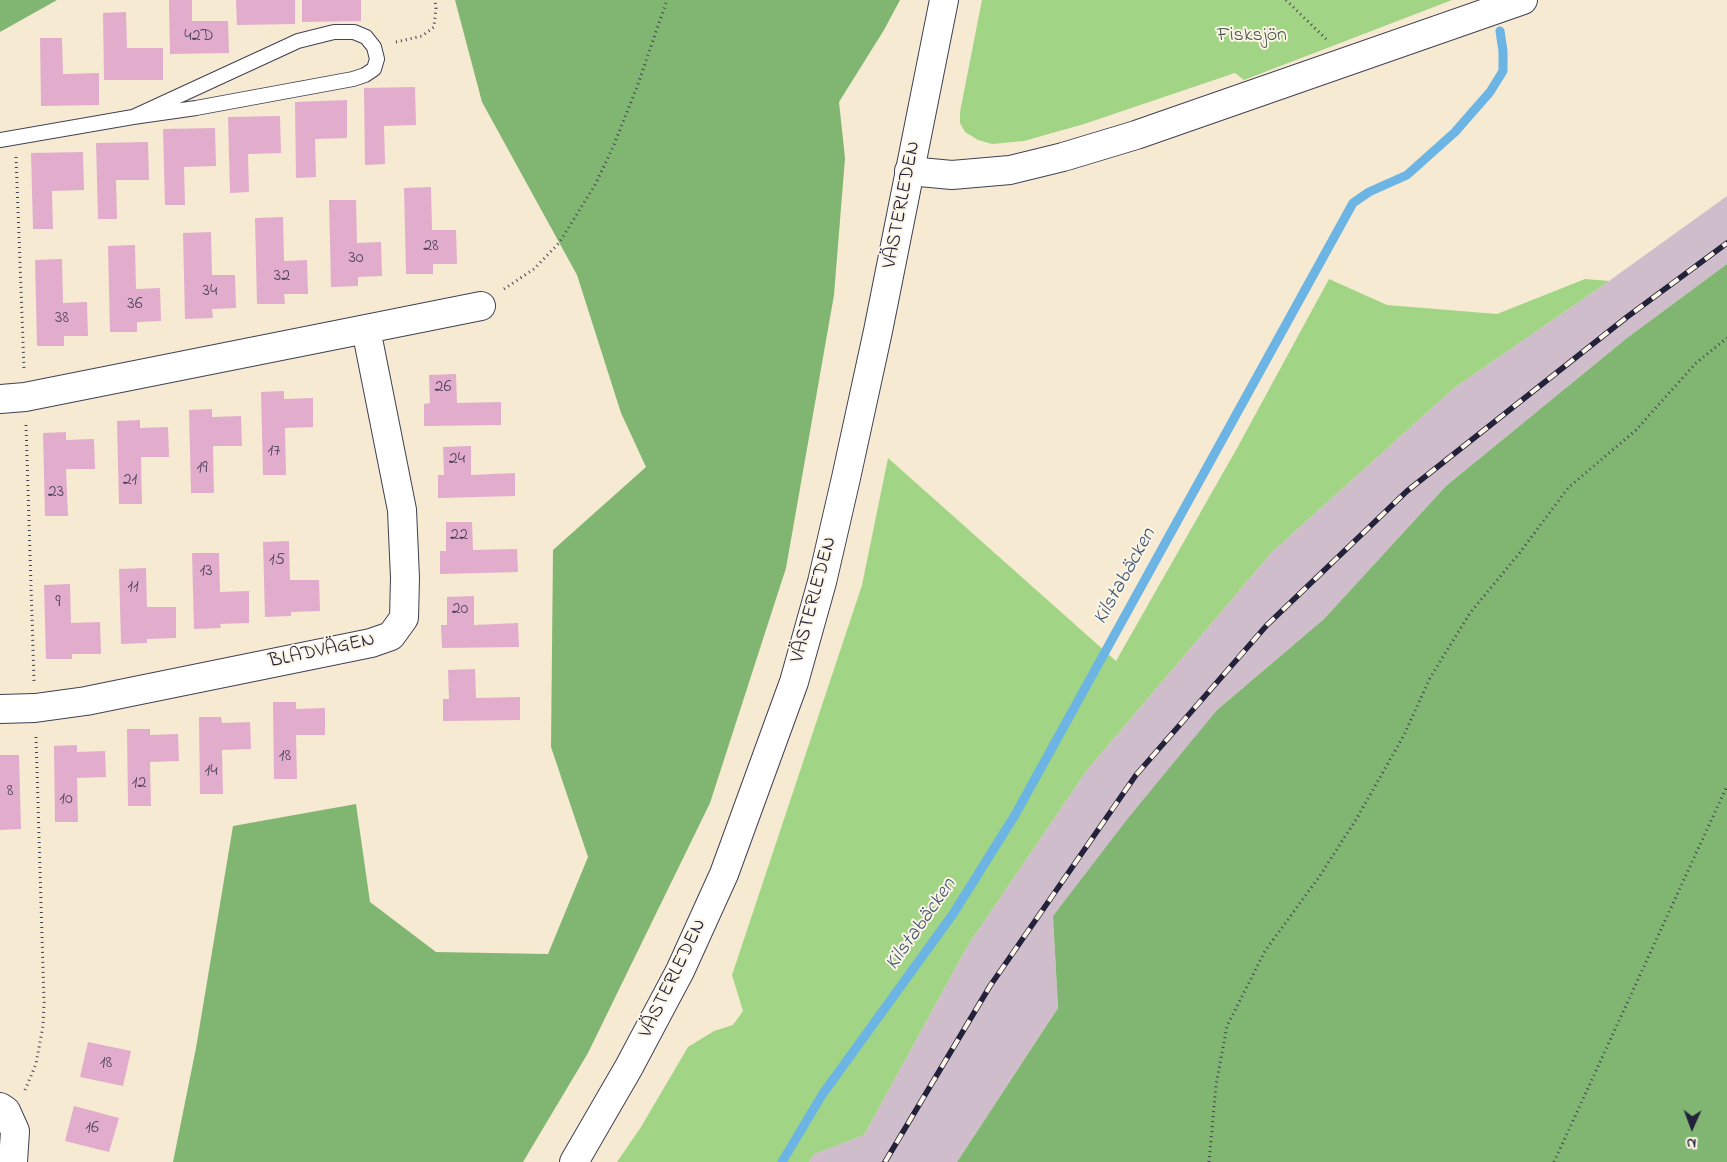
<!DOCTYPE html>
<meta charset="utf-8">
<style>
body{margin:0}
#map{position:relative;width:1727px;height:1162px;overflow:hidden;background:#f6ead2;font-family:"Indie Flower",sans-serif}
canvas{display:block}
.north{position:absolute;left:1667px;top:1102px;width:50px;height:50px;-webkit-text-stroke:4px #fcf5e5;paint-order:stroke;rotate:182deg;font-size:14px;font-weight:700;line-height:20px;text-align:center;color:#22223b}
.north::after{content:'';display:block;margin:auto;width:18px;height:22px;background:#22223b;clip-path:polygon(50% 0,100% 100%,50% 72%,0 100%)}
</style>
<div id="map">
<canvas width="1727" height="1162"></canvas>
<div class="north">N</div>
</div>
<script>
const g = document.querySelector('canvas').getContext('2d');
g.lineJoin = 'round';
function fill(path, color) { g.fillStyle = color; g.fill(path, 'evenodd'); }
const toPath = rows => new Path2D(rows.map(r => 'M' + r).join(''));
function stroke(path, color, width, dash) { g.strokeStyle = color; g.lineWidth = width; g.lineCap = dash ? 'butt' : 'round'; g.setLineDash(dash || []); g.stroke(path); }
function write(font, color, halo, rows, align = 'center') {
  g.font = font + ' "Indie Flower",sans-serif'; g.lineWidth = 4; g.setLineDash([]); g.textBaseline = 'middle'; g.strokeStyle = halo; g.fillStyle = color; for (const [text, x, y, turn = 0] of rows) {
    g.save(); g.translate(x, y); g.rotate((+turn || 0) * Math.PI / 180); g.textAlign = isNaN(turn) ? turn : align; if (halo) g.strokeText(text, 0, 0); g.fillText(text, 0, 0); g.restore();
  }
}
fill(toPath([
 [1727,196,1727,264,1627,338,1446,486,1324,619,1217,710,1053,916,1058,1008,957,1162,809,1162,813,1154,864,1135,968,945,1087,770,1272,552,1454,388,1609,281]
]), '#d0bdcc');
fill(toPath([
 [982,0,1452,0,1244,80,1235,73,1084,124,1024,141,992,144,978,140,965,132,960,123,960,112],
 [1329,279,1387,305,1497,314,1585,279,1609,281,1454,388,1272,552,1087,770,968,945,864,1135,814,1154,809,1162,617,1162,641,1127,688,1047,714,1031,733,1025,743,1011,732,975,862,585,888,458,1116,661,1236,450]
]), '#a1d585');
fill(toPath([
 [0,0,57,0,0,32],
 [455,0,900,0,884,30,839,102,845,158,834,295,786,568,710,803,588,1053,523,1162,173,1162,196,1048,233,826,356,804,370,902,436,952,548,954,588,857,551,747,553,550,646,467,621,413,577,275,482,102],
 [1727,264,1727,1162,957,1162,1058,1008,1053,916,1129,817,1217,710,1324,619,1446,486,1627,338]
]), '#80b672');
stroke(toPath([
 [782,1162,822,1095,953,914,1015,815,1353,203,1369,192,1407,175,1455,132,1490,92,1503,71,1503,51,1500,31]
]), '#6bb4e3', 9);
fill(toPath([
 [169,0,192,0,192,21,228,21,229,53,170,54],
 [236,0,295,0,295,24,237,25],
 [302,0,361,0,361,21,302,22],
 [126,12,127,48,163,48,163,80,104,80,103,13],
 [40,38,62,38,63,74,99,73,99,105,41,106],
 [415,87,416,125,384,126,385,164,365,165,364,88],
 [347,100,347,138,315,139,316,177,296,178,295,102],
 [280,116,281,153,248,154,249,192,230,193,228,117],
 [215,128,216,166,184,167,185,205,165,205,163,129],
 [148,142,149,180,116,180,117,219,98,219,96,143],
 [83,152,84,190,52,191,53,229,33,229,31,153],
 [431,187,432,230,456,230,457,264,433,264,433,274,406,274,404,188],
 [329,200,356,200,357,243,381,242,382,276,358,277,358,286,331,287],
 [283,217,284,261,307,260,308,294,284,294,285,304,257,304,255,218],
 [211,232,212,275,235,275,236,308,212,309,213,318,185,319,183,233],
 [135,245,136,289,160,288,161,321,137,322,137,332,110,332,108,246],
 [62,259,63,303,87,302,88,336,64,336,64,346,37,346,35,260],
 [456,374,457,403,501,402,501,425,424,426,424,404,430,403,429,375],
 [284,391,284,399,313,398,313,427,285,428,286,475,263,475,261,392],
 [212,409,212,417,241,416,242,446,213,446,214,493,191,493,189,410],
 [140,420,140,428,168,427,169,457,141,457,142,504,119,504,117,421],
 [66,432,66,440,94,439,95,469,66,469,68,516,45,516,43,433],
 [471,446,471,475,515,473,515,496,438,498,438,475,444,475,443,447],
 [446,522,472,522,473,550,517,549,518,572,440,574,440,551,446,551],
 [289,541,290,580,319,580,320,611,291,612,291,616,265,617,263,542],
 [192,553,219,553,220,592,249,591,249,623,220,624,221,628,194,629],
 [146,568,147,607,176,607,176,638,147,639,147,643,121,644,119,569],
 [70,584,71,623,100,622,101,654,72,654,72,659,46,659,44,585],
 [474,596,474,625,518,623,519,647,442,648,441,625,447,625,447,597],
 [475,669,476,698,520,697,520,720,443,721,443,699,449,699,448,670],
 [273,702,296,702,296,709,325,708,325,735,296,735,297,779,274,779],
 [199,717,221,717,222,723,250,722,251,749,222,750,223,794,200,794],
 [127,729,150,729,150,735,178,734,179,761,150,762,151,806,128,806],
 [77,745,77,752,105,751,106,777,77,778,78,822,55,822,54,746],
 [0,755,19,755,21,829,0,830],
 [88,1042,131,1051,123,1086,80,1077],
 [74,1106,119,1118,109,1152,65,1141]
]), '#e2adcd');
const service = toPath([
 [0,140,133,117,196,108,353,79,365,75,374,69,377,59,374,47,366,37,354,32,334,32,298,41,133,117]
]);
const minor = toPath([
 [909,171,952,175,1010,170,1063,157,1136,135,1523,0],
 [366,329,481,306],
 [0,399,25,397,366,329,402,510,405,578,404,618,391,636,371,643,86,701,35,708,0,709],
 [0,1107,6,1111,15,1131,13,1162]
]);
const tertiary = toPath([
 [574,1162,629,1067,680,971,724,874,794,682,822,582,846,478,878,331,944,0]
]);
stroke(service, '#424052', 16);
stroke(minor, '#424052', 30);
stroke(tertiary, '#424052', 30);
stroke(toPath([
 [1286,0,1326,39],
 [396,42,422,36,434,27,436,8,435,0],
 [16,157,24,369],
 [504,289,534,269,559,243,595,185,613,147,637,87,667,0],
 [26,425,34,681],
 [25,1090,36,1064,43,1026,44,1002,36,737],
 [1209,1162,1216,1085,1227,1026,1265,951,1319,877,1357,818,1404,735,1430,678,1470,613,1518,555,1568,488,1636,430,1696,363,1727,338],
 [1554,1162,1727,786]
]), '#424052', 3, [1, 4]);
stroke(service, '#fff', 14);
stroke(minor, '#fff', 28);
stroke(tertiary, '#fff', 28);
const rail = toPath([
 [885,1162,990,986,1136,775,1267,625,1407,491,1627,317,1727,243]
]);
stroke(rail, '#22223b', 5.5);
stroke(rail, '#fcf5e5', 4, [11]);
write('18px', '#524560', null, [
 ["42D",199,37],
 ["28",431,247],
 ["30",356,259],
 ["32",282,277],
 ["34",210,292],
 ["36",135,305],
 ["38",62,319],
 ["26",443,388],
 ["17",274,452],
 ["24",457,460],
 ["19",202,469],
 ["21",130,481],
 ["23",56,493],
 ["22",459,536],
 ["15",277,561],
 ["13",206,572],
 ["11",133,588],
 ["9",58,603],
 ["20",460,610],
 ["18",285,757],
 ["14",211,772],
 ["12",139,784],
 ["8",10,792],
 ["10",66,800],
 ["18",106,1064],
 ["16",92,1129]
]);
write('20px', '#485851', '#fcf5e5', [
 ["Fisksjön",1252,37]
]);
write('20px', '#22223b', '#fcf5e5', [
 ["VÄSTERLEDEN",903,205,-79],
 ["VÄSTERLEDEN",815,600,-75],
 ["BLADVÄGEN",322,652,-12],
 ["VÄSTERLEDEN",674,979,-64]
]);
write('italic 21px', '#3c5576', '#fcf5e5', [
 ["Kilstabäcken",1126,577,-61],
 ["Kilstabäcken",922,925,-55]
]);
</script>
